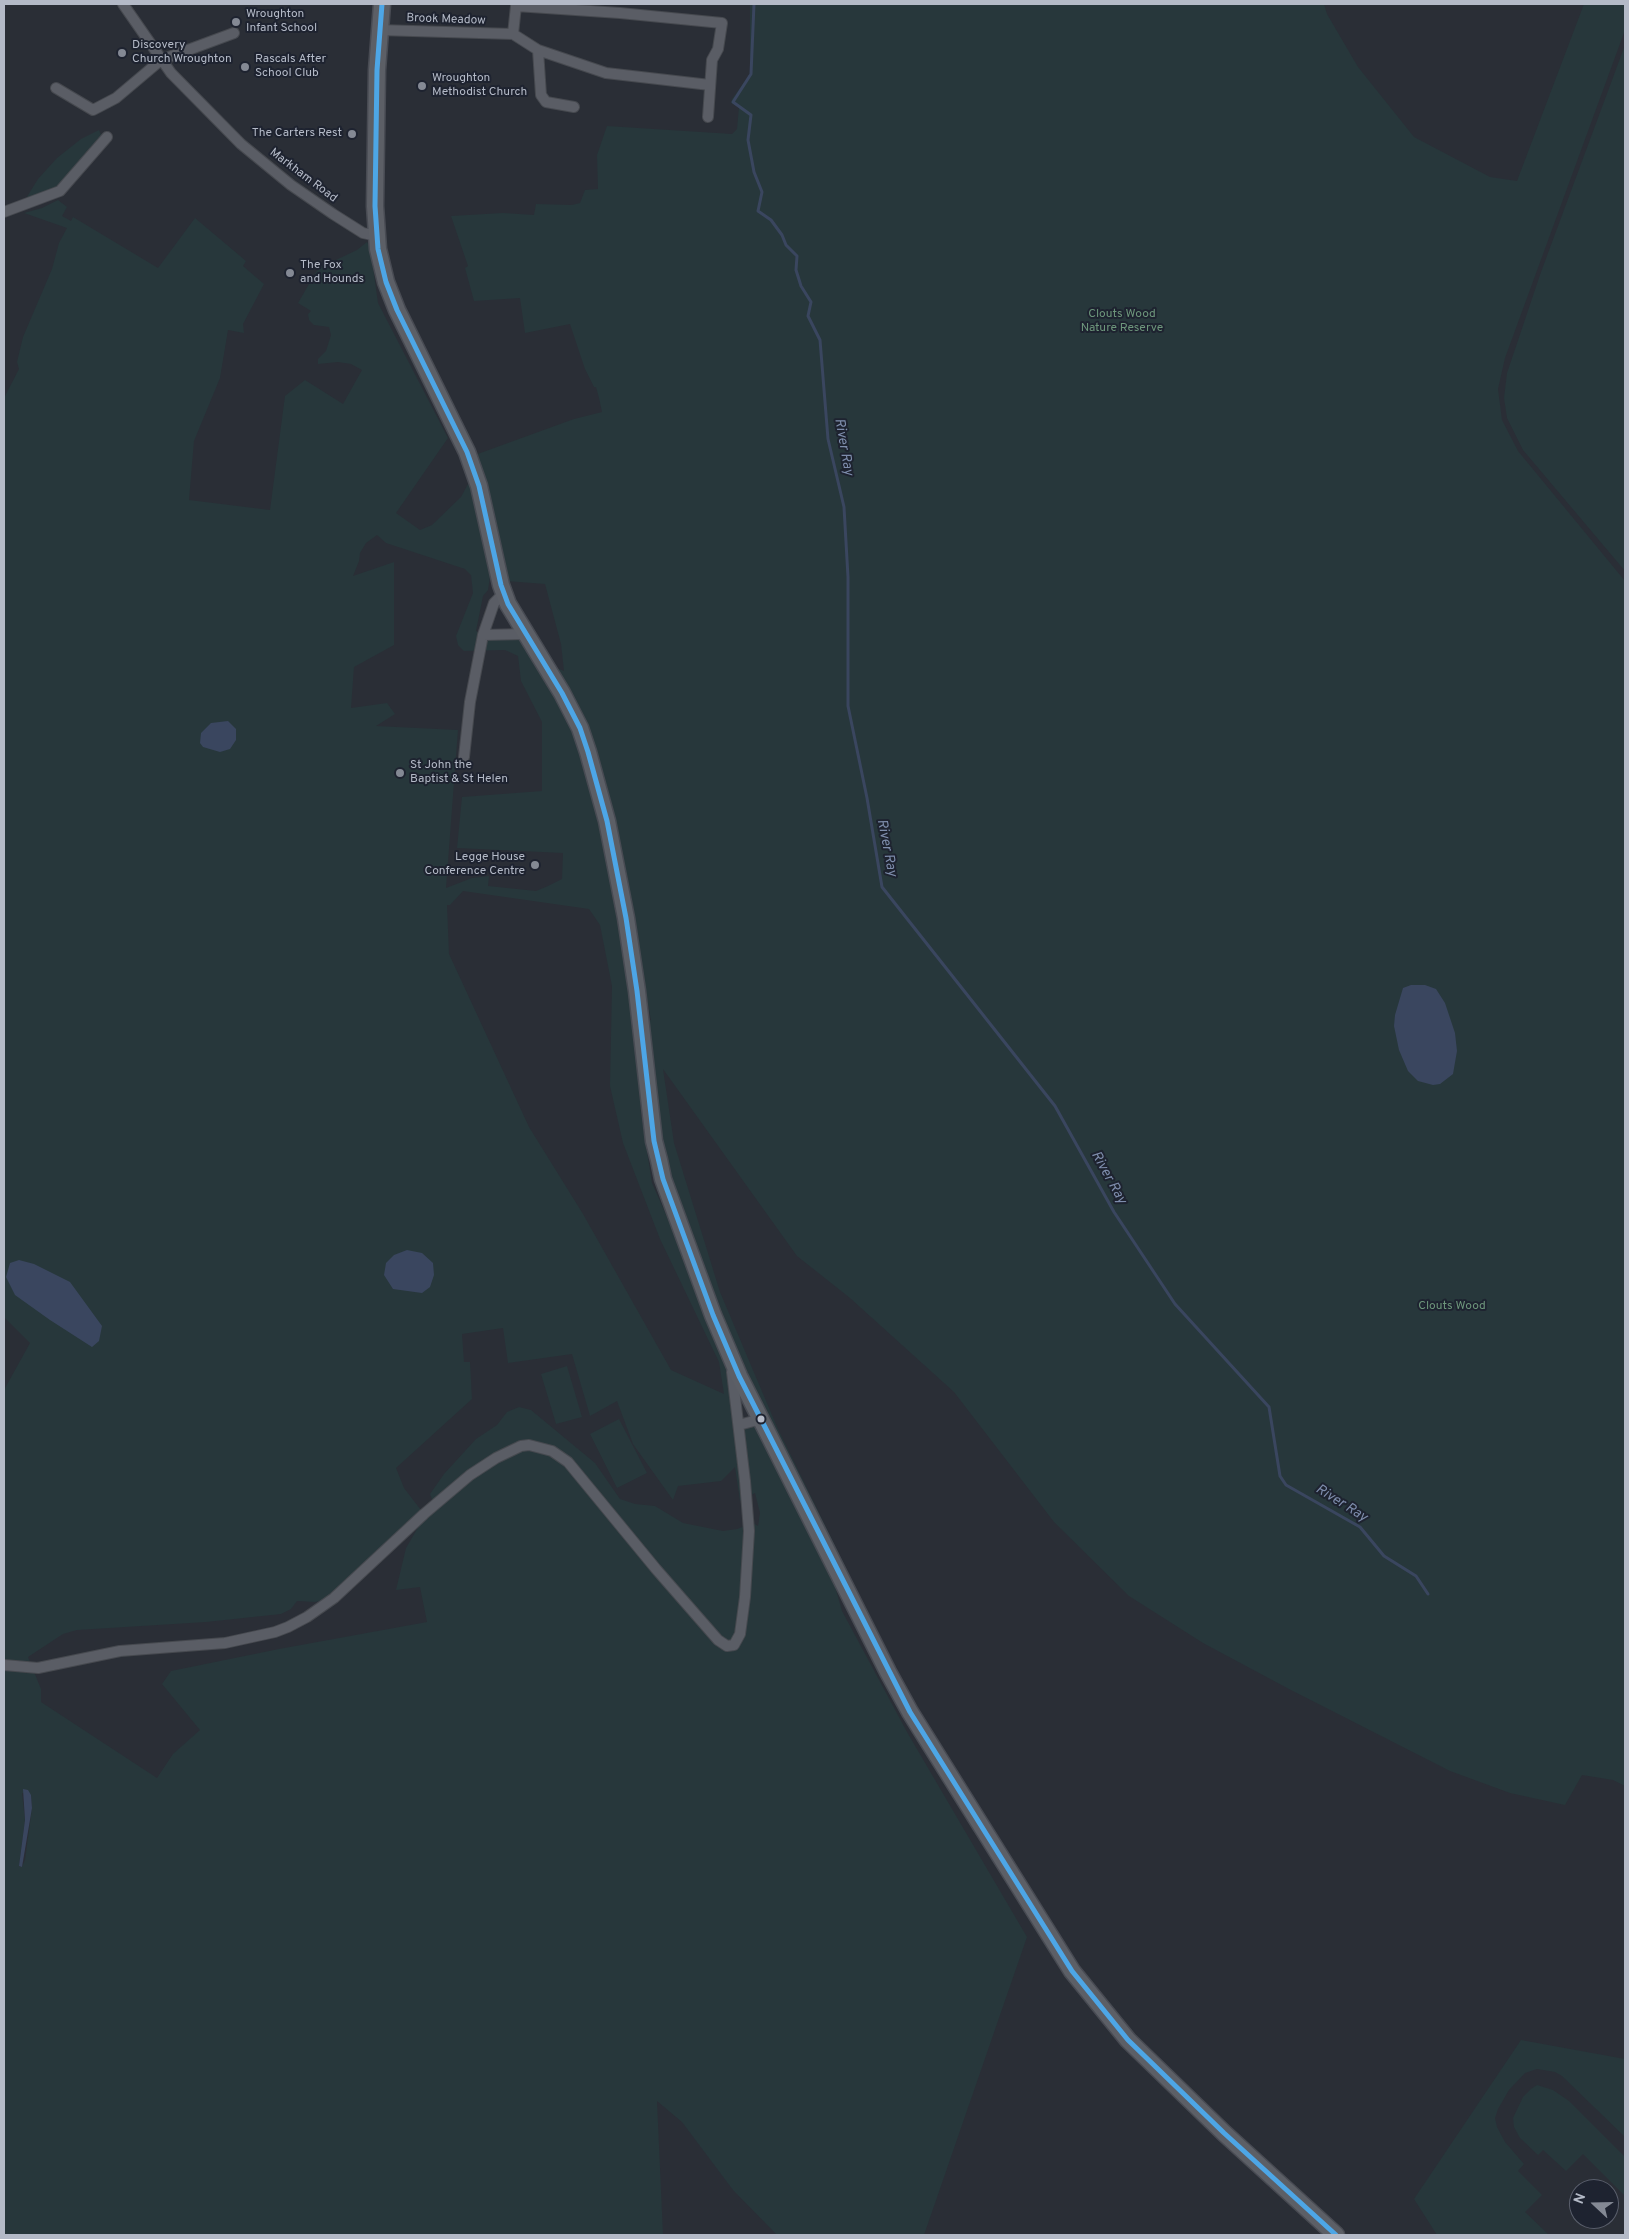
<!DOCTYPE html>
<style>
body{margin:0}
#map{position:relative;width:1629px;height:2239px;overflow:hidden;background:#2a2e36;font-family:Overpass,sans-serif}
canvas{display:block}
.frame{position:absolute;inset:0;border:5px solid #b4bac7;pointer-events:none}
.north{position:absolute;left:1569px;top:2179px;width:50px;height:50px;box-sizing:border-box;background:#1e2330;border:1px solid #5a5f6c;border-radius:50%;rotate:291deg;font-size:14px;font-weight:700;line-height:20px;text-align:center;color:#b4bac7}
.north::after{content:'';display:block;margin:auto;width:18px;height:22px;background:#848994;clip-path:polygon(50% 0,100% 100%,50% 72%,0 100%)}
</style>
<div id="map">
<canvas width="1629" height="2239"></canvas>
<div class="frame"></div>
<div class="north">N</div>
</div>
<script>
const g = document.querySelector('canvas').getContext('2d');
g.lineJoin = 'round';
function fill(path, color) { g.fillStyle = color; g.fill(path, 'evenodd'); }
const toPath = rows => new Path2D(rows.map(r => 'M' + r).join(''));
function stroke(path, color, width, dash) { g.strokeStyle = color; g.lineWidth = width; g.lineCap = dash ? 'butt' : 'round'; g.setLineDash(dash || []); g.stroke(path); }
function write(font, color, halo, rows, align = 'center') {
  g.font = font + ' Overpass,sans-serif'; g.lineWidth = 4; g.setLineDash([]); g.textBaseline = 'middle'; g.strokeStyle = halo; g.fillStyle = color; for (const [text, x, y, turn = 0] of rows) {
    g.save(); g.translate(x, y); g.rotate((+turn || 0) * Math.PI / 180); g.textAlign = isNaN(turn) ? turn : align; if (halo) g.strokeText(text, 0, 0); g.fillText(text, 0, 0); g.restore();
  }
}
fill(toPath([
 [750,4,1324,4,1327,14,1358,67,1414,137,1490,177,1517,181,1584,4,1625,4,1625,30,1505,358,1498,389,1502,420,1518,451,1625,581,1625,1786,1613,1780,1582,1775,1565,1805,1510,1793,1450,1771,1289,1689,1203,1643,1129,1596,1054,1522,954,1392,850,1298,797,1256,663,1069,674,1143,720,1292,777,1427,851,1578,844,1578,739,1368,669,1178,660,1134,647,1021,651,1020,600,761,585,761,615,903,634,1021,641,1113,652,1183,675,1235,740,1398,744,1427,759,1427,833,1579,842,1611,907,1732,1027,1937,924,2235,777,2235,733,2190,682,2122,657,2101,663,2235,4,2235,4,1390,30,1343,4,1317,4,398,19,369,17,362,23,337,52,269,59,243,67,228,24,213,42,208,58,200,67,207,62,216,71,221,73,217,158,268,195,218,246,261,243,266,264,284,243,324,244,333,228,330,220,378,194,441,189,500,270,510,285,396,305,380,343,404,362,370,351,364,338,362,318,364,318,359,326,351,331,335,329,327,314,325,309,320,308,314,311,311,298,303,316,272,321,267,357,250,367,242,370,246,378,303,448,438,396,513,420,530,432,525,461,497,468,484,474,488,491,570,488,590,483,596,476,631,493,640,523,640,552,666,564,671,561,644,545,584,506,581,475,455,574,419,602,412,599,398,596,387,594,387,585,369,570,324,525,333,520,298,474,301,465,268,468,266,451,216,503,213,534,215,536,204,572,205,580,203,585,190,598,189,597,155,607,126,732,134,737,129,739,107,731,103,732,99,750,74],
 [377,535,386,543,465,569,471,575,473,593,456,636,458,645,464,651,505,650,518,656,521,681,542,722,542,791,462,797,457,848,563,853,562,879,548,886,536,891,488,886,489,876,472,878,446,888,458,730,376,726,395,714,387,703,351,708,354,667,394,645,394,562,353,576,359,561,360,553,366,543],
 [463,891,589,909,600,925,612,986,610,1086,623,1143,660,1239,719,1362,724,1394,671,1370,583,1214,529,1127,449,954,447,905,450,905],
 [503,1328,508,1363,572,1354,590,1416,617,1401,633,1444,673,1500,678,1486,721,1481,735,1467,740,1501,755,1493,760,1513,758,1526,753,1523,737,1529,723,1531,683,1523,655,1506,635,1504,620,1499,595,1463,531,1410,519,1407,507,1412,497,1425,476,1439,444,1474,430,1494,433,1502,406,1548,396,1590,420,1587,427,1622,279,1649,171,1671,162,1684,200,1730,173,1754,157,1778,41,1702,41,1689,28,1657,63,1634,77,1630,206,1622,281,1614,291,1609,297,1601,315,1602,334,1598,424,1514,404,1488,396,1468,472,1399,470,1362,464,1362,462,1334],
 [22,1793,31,1795,32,1808,25,1860,22,1867,19,1866,25,1820],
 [1625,45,1625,571,1523,450,1507,418,1504,398,1507,373,1541,272],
 [99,130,101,135,61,183,54,188,25,200,38,179,57,158,81,139],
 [567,1366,582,1417,556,1424,541,1374],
 [619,1419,647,1473,617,1488,590,1434],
 [1521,2040,1625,2059,1625,2137,1562,2076,1555,2072,1537,2069,1525,2073,1509,2090,1498,2109,1495,2118,1497,2127,1505,2142,1524,2164,1518,2171,1542,2195,1525,2212,1549,2235,1437,2235,1414,2199],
 [1537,2085,1553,2090,1569,2101,1625,2157,1625,2196,1583,2154,1566,2171,1543,2150,1538,2155,1520,2138,1514,2127,1513,2118,1523,2097,1531,2089]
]), '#27373b');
fill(toPath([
 [228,721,236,729,236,740,230,749,220,752,203,747,200,743,201,733,211,723],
 [1411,985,1425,985,1436,989,1445,1003,1455,1033,1457,1051,1453,1074,1440,1084,1433,1085,1418,1081,1408,1071,1399,1050,1394,1026,1395,1015,1403,988],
 [407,1250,422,1253,433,1263,434,1275,430,1287,422,1293,393,1289,384,1275,386,1263,394,1255],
 [19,1260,34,1264,70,1282,102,1326,99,1341,92,1347,50,1320,15,1295,6,1277,10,1263],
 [23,1789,28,1790,31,1795,32,1808,22,1867,19,1866,25,1820]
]), '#3a465f');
stroke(toPath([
 [754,4,751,74,733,102,751,115,748,140,754,172,762,192,758,211,771,220,782,235,786,245,797,256,796,270,801,286,811,302,808,316,820,340,828,439,844,507,848,577,848,706,867,798,882,887,1055,1106,1114,1212,1175,1304,1269,1407,1280,1476,1286,1485,1360,1527,1384,1556,1416,1576,1428,1594]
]), '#3a465f', 3);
const street = toPath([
 [123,4,171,73,241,144,291,185,333,214,363,233,377,236],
 [379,30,513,34],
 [538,50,606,73,710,85],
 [56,88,93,110,116,98,161,60,234,33],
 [574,107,546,102,541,95,538,50,513,34,516,6,620,13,722,23,718,49,712,60,708,117],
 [4,212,60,191,107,137],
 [483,635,525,634],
 [464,757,470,702,483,635,494,603,504,593],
 [739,1425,761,1419],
 [4,1665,38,1668,120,1651,225,1643,275,1632,288,1627,307,1617,334,1598,424,1514,470,1475,496,1458,521,1446,529,1445,552,1451,568,1462,656,1569,718,1640,727,1646,734,1645,740,1634,745,1597,749,1531,745,1481,732,1372]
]);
const primary = toPath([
 [382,4,377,70,375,206,378,249,386,282,397,310,467,452,479,486,501,585,508,604,562,693,580,728,588,752,607,821,626,918,637,991,654,1141,659,1160,663,1179,713,1315,739,1376,888,1672,910,1712,1072,1971,1128,2040,1224,2133,1336,2235]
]);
stroke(street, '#46494f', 12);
stroke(primary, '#484b53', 19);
stroke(street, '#5a5d65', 10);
stroke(primary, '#5c5f66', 16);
stroke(toPath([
 [382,4,377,70,375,206,378,249,386,282,397,310,467,452,479,486,501,585,508,604,562,693,580,728,588,752,607,821,626,918,637,991,654,1141,663,1179,713,1315,739,1376,910,1712,1072,1971,1128,2040,1224,2133,1336,2235]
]), '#4da6e6', 5);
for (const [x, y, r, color] of [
 [236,22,5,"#848994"],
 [122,53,5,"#848994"],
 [245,67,5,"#848994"],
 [422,86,5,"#848994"],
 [352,134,5,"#848994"],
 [290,273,5,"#848994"],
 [400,773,5,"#848994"],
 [535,865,5,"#848994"],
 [761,1419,4.5,"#b4bac7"]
]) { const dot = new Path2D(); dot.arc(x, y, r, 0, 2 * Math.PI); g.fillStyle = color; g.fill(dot); stroke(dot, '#1e2330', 2); }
write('12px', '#b4bac7', '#1e2330', [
 ["Wroughton",246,15],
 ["Infant School",246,29],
 ["Discovery",132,46],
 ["Church Wroughton",132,60],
 ["Rascals After",255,60],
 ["School Club",255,74],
 ["Wroughton",432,79],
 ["Methodist Church",432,93],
 ["The Carters Rest",342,134,"right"],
 ["The Fox",300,266],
 ["and Hounds",300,280],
 ["St John the",410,766],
 ["Baptist & St Helen",410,780],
 ["Legge House",525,858,"right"],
 ["Conference Centre",525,872,"right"]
], 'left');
write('12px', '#b4bac7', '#1e2330', [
 ["Brook Meadow",446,20,2],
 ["Markham Road",303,176,37]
]);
write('12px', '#6d967b', '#1e2330', [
 ["Clouts Wood",1122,315],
 ["Nature Reserve",1122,329],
 ["Clouts Wood",1452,1307]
]);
write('italic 14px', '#7e8dac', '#1e2330', [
 ["River Ray",843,447,80],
 ["River Ray",886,848,79],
 ["River Ray",1108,1178,61],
 ["River Ray",1341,1504,32]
]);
</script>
